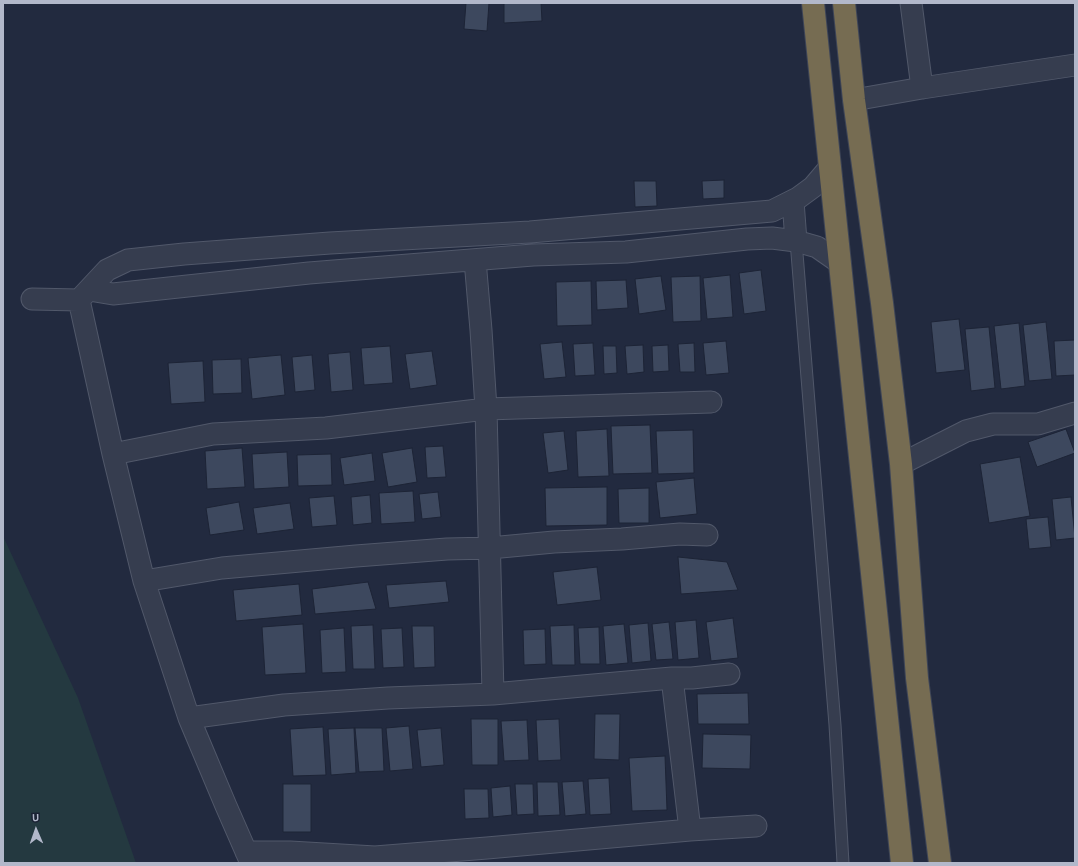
<!DOCTYPE html>
<style>
body{margin:0}
#map{position:relative;width:1078px;height:866px;overflow:hidden;background:#222a3f;font-family:"Alegreya Sans",sans-serif}
canvas{display:block}
.frame{position:absolute;inset:0;border:4px solid #b2b8ca;pointer-events:none}
.north{position:absolute;left:16px;top:810px;width:40px;height:40px;-webkit-text-stroke:3px #1b2234;paint-order:stroke;rotate:358deg;font-size:11px;font-weight:700;line-height:16px;text-align:center;color:#b2b8ca}
.north::after{content:'';display:block;margin:auto;width:14px;height:18px;background:#b2b8ca;clip-path:polygon(50% 0,100% 100%,50% 72%,0 100%)}
</style>
<div id="map">
<canvas width="1078" height="866"></canvas>
<div class="frame"></div>
<div class="north">U</div>
</div>
<script>
const g = document.querySelector('canvas').getContext('2d');
g.lineJoin = 'round';
function fill(path, color) { g.fillStyle = color; g.fill(path, 'evenodd'); }
const toPath = rows => new Path2D(rows.map(r => 'M' + r).join(''));
function stroke(path, color, width, dash) { g.strokeStyle = color; g.lineWidth = width; g.lineCap = dash ? 'butt' : 'round'; g.setLineDash(dash || []); g.stroke(path); }
fill(toPath([
 [3,536,78,698,136,863,3,863]
]), '#243940');
const building = toPath([
 [466,3,489,3,487,31,464,29,466,3],
 [504,3,541,3,542,21,504,23,504,3],
 [724,180,724,198,703,199,702,181,724,180],
 [634,181,656,181,657,206,635,207,634,181],
 [761,270,766,311,744,314,739,273,761,270],
 [730,275,733,317,707,319,703,278,730,275],
 [661,276,666,310,639,314,635,279,661,276],
 [700,276,701,321,673,322,671,277,700,276],
 [626,280,628,308,597,310,596,281,626,280],
 [591,281,592,325,557,326,556,282,591,281],
 [959,319,965,370,936,373,931,322,959,319],
 [1046,322,1052,379,1029,381,1023,325,1046,322],
 [1019,323,1025,386,1001,389,994,326,1019,323],
 [989,327,995,388,971,391,965,329,989,327],
 [1075,340,1075,375,1056,376,1054,341,1075,340],
 [726,341,729,373,706,375,703,343,726,341],
 [562,342,566,377,544,379,540,344,562,342],
 [593,343,595,375,575,376,573,344,593,343],
 [694,343,695,372,680,372,678,344,694,343],
 [643,345,644,372,627,374,625,346,643,345],
 [668,345,669,371,653,372,652,346,668,345],
 [390,346,393,383,364,385,361,348,390,346],
 [603,346,616,346,617,373,604,374,603,346],
 [432,351,437,385,410,389,405,354,432,351],
 [350,352,353,390,331,392,328,354,350,352],
 [281,355,285,395,252,399,248,358,281,355],
 [312,355,315,390,295,392,292,357,312,355],
 [241,359,242,393,213,394,212,360,241,359],
 [203,361,205,402,171,404,168,363,203,361],
 [650,425,652,473,613,474,611,426,650,425],
 [607,429,609,476,578,477,576,431,607,429],
 [1066,429,1075,453,1037,467,1028,442,1066,429],
 [693,430,694,473,658,474,656,431,693,430],
 [564,431,568,470,548,473,543,433,564,431],
 [443,446,446,477,427,478,425,447,443,446],
 [242,448,245,487,207,489,205,451,242,448],
 [412,448,417,482,388,487,382,453,412,448],
 [287,452,289,487,254,489,252,454,287,452],
 [372,453,375,481,344,485,340,458,372,453],
 [331,454,332,485,298,486,297,455,331,454],
 [1020,457,1030,516,989,523,980,464,1020,457],
 [694,478,697,514,660,518,656,482,694,478],
 [607,487,607,525,546,526,545,488,607,487],
 [649,488,649,523,619,523,618,489,649,488],
 [413,491,415,522,381,524,379,493,413,491],
 [438,492,441,517,422,519,419,494,438,492],
 [370,495,372,523,353,525,351,497,370,495],
 [334,496,337,525,312,527,309,498,334,496],
 [1071,497,1075,538,1056,540,1052,499,1071,497],
 [239,502,244,530,210,535,206,508,239,502],
 [290,503,294,529,257,534,253,508,290,503],
 [1048,517,1051,547,1029,549,1026,519,1048,517],
 [678,557,727,562,738,590,681,594,678,557],
 [597,567,601,600,557,605,553,572,597,567],
 [446,581,449,602,389,608,386,585,446,581],
 [368,582,376,609,315,614,312,589,368,582],
 [299,584,302,615,236,621,233,590,299,584],
 [733,618,738,658,711,661,706,622,733,618],
 [696,620,699,658,678,660,675,622,696,620],
 [669,622,673,659,656,660,652,624,669,622],
 [648,623,651,661,632,663,629,625,648,623],
 [303,624,306,673,265,675,262,627,303,624],
 [624,624,628,663,606,665,603,626,624,624],
 [373,625,375,669,353,669,351,626,373,625],
 [574,625,575,665,552,665,550,626,574,625],
 [412,626,434,626,435,667,414,668,412,626],
 [599,627,600,664,580,664,578,628,599,627],
 [344,628,346,672,322,673,320,630,344,628],
 [402,628,404,667,383,668,381,629,402,628],
 [545,629,546,664,524,665,523,630,545,629],
 [748,693,749,724,698,724,697,694,748,693],
 [595,714,620,714,619,760,594,759,595,714],
 [471,719,498,719,498,765,472,765,471,719],
 [559,719,561,760,538,761,536,720,559,719],
 [527,720,529,760,504,761,501,721,527,720],
 [409,726,413,769,390,771,386,728,409,726],
 [323,727,326,775,293,776,290,729,323,727],
 [354,728,356,773,331,775,328,729,354,728],
 [355,728,382,728,384,771,359,772,355,728],
 [441,728,444,765,421,767,417,730,441,728],
 [703,734,751,735,750,769,702,768,703,734],
 [665,756,667,810,632,811,629,758,665,756],
 [609,778,611,814,590,815,588,779,609,778],
 [583,781,586,814,565,816,562,782,583,781],
 [537,782,558,782,560,815,538,816,537,782],
 [283,784,311,784,311,832,283,832,283,784],
 [515,784,533,784,534,814,517,815,515,784],
 [510,786,512,815,493,817,491,788,510,786],
 [464,789,488,789,489,818,465,819,464,789]
]);
fill(building, '#3d485e');
stroke(building, '#1d2436', 1);
const lane = toPath([
 [796,241,835,725,843,863]
]);
const street = toPath([
 [911,3,922,88],
 [854,100,922,88,1075,65],
 [793,201,796,241],
 [475,260,481,330,486,409,493,694,672,678,690,830,756,826],
 [89,290,113,294,309,273,533,255,626,252,747,239,772,238,796,241,817,247,840,263],
 [32,299,79,300],
 [113,454,213,434,326,428,486,409,711,402],
 [901,464,966,431,993,424,1038,424,1075,413],
 [144,581,222,568,356,556,447,549,490,548,554,542,622,539,680,534,707,535],
 [672,678,692,678,729,674],
 [189,718,284,705,388,698,493,694],
 [246,852,290,852,375,857,487,848,690,830],
 [251,863,226,806,189,718,144,581,113,454,79,300,107,270,128,260,184,254,330,243,530,232,772,211,798,198,813,187,830,167]
]);
const highway = toPath([
 [813,3,902,863],
 [844,3,854,100,882,303,901,464,917,678,940,863]
]);
stroke(lane, '#51586a', 13);
stroke(street, '#51586a', 23);
stroke(highway, '#3e4557', 24);
stroke(lane, '#363d4f', 11);
stroke(street, '#363d4f', 21);
stroke(highway, '#766c52', 22);
</script>
